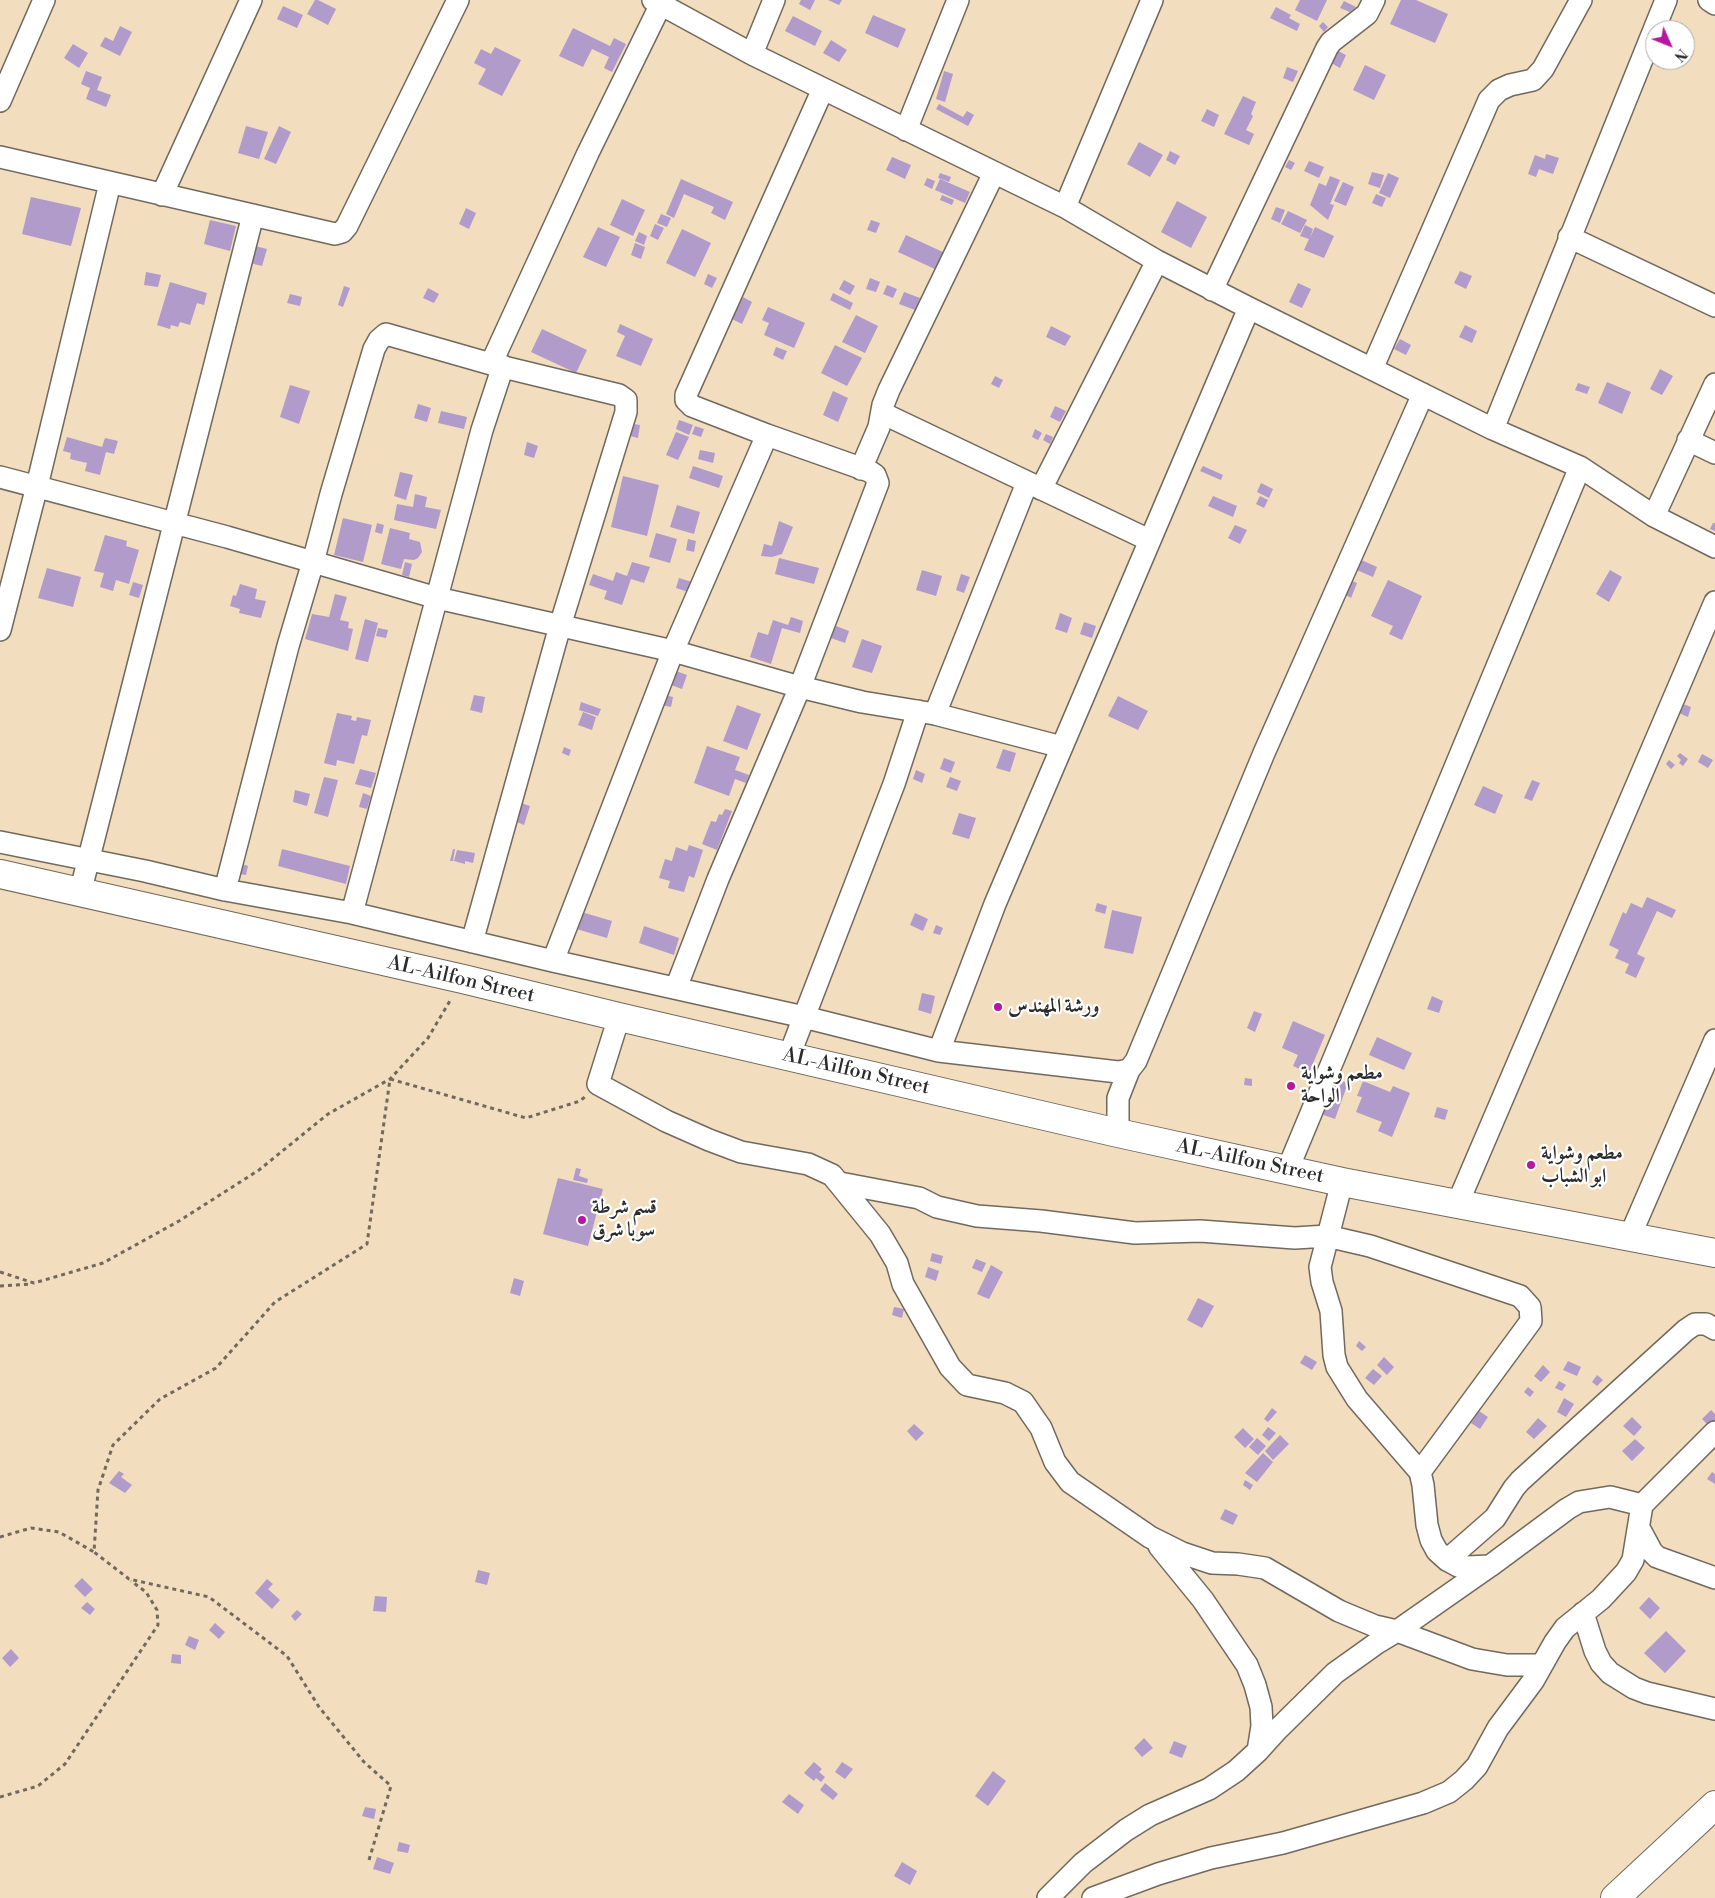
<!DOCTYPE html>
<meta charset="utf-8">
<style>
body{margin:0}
#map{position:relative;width:1715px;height:1898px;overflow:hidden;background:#f2ddbe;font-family:"Libre Bodoni",serif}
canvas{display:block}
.north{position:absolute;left:1645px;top:20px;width:50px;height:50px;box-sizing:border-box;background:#fff;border:1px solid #aaa;border-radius:50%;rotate:134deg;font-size:14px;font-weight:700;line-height:20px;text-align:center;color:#2b2b2b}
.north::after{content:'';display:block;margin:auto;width:18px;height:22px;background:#b5179e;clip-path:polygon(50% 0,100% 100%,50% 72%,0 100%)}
</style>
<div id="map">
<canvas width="1715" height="1898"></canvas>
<div class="north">N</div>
</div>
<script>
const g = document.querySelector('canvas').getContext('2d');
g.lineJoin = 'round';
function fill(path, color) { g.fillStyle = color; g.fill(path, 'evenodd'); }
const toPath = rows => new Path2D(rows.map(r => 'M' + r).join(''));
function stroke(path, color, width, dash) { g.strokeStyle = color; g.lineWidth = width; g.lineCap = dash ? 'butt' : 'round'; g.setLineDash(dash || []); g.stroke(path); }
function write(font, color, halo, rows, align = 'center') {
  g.font = font + ' "Libre Bodoni",Amiri,serif'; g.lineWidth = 4.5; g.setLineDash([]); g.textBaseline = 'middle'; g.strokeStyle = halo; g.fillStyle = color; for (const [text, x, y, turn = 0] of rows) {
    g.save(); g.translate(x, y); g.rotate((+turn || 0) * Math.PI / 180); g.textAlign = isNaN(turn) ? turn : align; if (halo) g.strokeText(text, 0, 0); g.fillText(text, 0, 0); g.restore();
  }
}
fill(toPath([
 [315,0,318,0,336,9,328,25,307,14],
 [801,0,815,0,810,10,799,4],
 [828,0,842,0,839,5],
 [1300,0,1327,0,1317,21,1295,10],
 [1401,0,1416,0,1448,14,1435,43,1390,24],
 [1344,1,1356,7,1350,12,1340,8],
 [283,6,303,15,297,28,277,19],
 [1276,7,1291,15,1289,18,1300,24,1297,31,1270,18],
 [873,15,906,29,898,48,865,33],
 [793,16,822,31,815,46,785,31],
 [1323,22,1328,27,1324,32,1319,26],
 [120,26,132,32,120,56,100,46,105,37,113,41],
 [573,28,610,46,614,38,626,44,612,72,604,68,609,57,592,49,583,67,559,56],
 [831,40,847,50,839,62,823,53],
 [73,44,88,53,79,68,64,58],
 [495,47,521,60,502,96,478,84,486,69,474,63,481,49,491,54],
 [1334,49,1346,55,1340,68,1328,61],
 [1365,65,1386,75,1374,100,1353,90],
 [1287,67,1298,71,1293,82,1283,78],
 [86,71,102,77,97,90,111,95,106,107,86,99,90,88,81,84],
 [944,71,953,74,945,102,936,99],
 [1243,96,1256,102,1251,114,1253,116,1246,130,1254,134,1249,145,1224,134],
 [939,104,963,117,967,111,974,115,968,126,936,109],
 [1207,109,1219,115,1214,127,1201,121],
 [246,126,268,132,259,159,238,153],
 [279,126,291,132,276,164,264,159],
 [1139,142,1163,155,1150,177,1127,164],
 [1170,151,1180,156,1175,165,1166,160],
 [1546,154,1559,158,1553,174,1539,169,1536,177,1528,174,1535,155,1545,159],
 [892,157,911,165,905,179,886,170],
 [1289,160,1295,163,1291,170,1285,167],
 [1309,161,1324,167,1319,178,1304,171],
 [1372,172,1384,175,1380,188,1368,184],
 [940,173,951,177,949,182,938,178],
 [1388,173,1399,178,1390,198,1379,193],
 [1330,176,1340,180,1330,204,1334,205,1328,220,1310,205,1319,183,1326,186],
 [927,178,935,181,932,189,924,185],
 [681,179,733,202,725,220,711,213,714,207,684,194,674,218,666,214],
 [940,179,970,192,965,203,935,190],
 [1343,182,1354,187,1346,206,1334,201],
 [1376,194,1386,198,1382,207,1372,203],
 [942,195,954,200,952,205,940,200],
 [31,197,81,208,71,246,22,234],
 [622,199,645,210,633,236,610,225],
 [1177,201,1207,217,1191,248,1161,232],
 [1276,207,1285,210,1280,223,1271,219],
 [466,208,476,213,469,229,459,224],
 [1288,211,1307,220,1300,233,1281,224],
 [661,214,671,218,667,227,657,223],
 [210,220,236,226,230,251,204,244],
 [871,220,880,223,876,233,867,230],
 [655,224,664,228,658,240,650,236],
 [1305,225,1313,229,1310,238,1315,227,1334,236,1324,258,1304,250,1309,239,1300,236],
 [598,227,620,237,606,267,583,257],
 [682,229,711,243,695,277,666,263],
 [639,232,647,236,644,245,635,241],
 [906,235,945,253,937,270,898,252],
 [635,243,645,247,641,259,631,255],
 [255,246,267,249,262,266,250,263],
 [1460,271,1472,276,1466,289,1454,283],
 [146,272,161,275,158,287,144,285],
 [708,274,717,278,712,288,704,284],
 [870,278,880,282,876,292,866,289],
 [844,280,855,286,850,295,839,289],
 [170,282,207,293,204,305,197,303,190,325,180,322,178,327,171,325,170,329,157,325],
 [1298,283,1311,289,1302,308,1289,302],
 [887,285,897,289,893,298,883,294],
 [344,286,350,288,343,307,338,305],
 [428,288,439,294,434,303,423,298],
 [904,292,920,298,915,310,899,304],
 [833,293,853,303,850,310,830,300],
 [290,294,302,297,300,306,287,303],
 [743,297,752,302,742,324,732,319],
 [768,307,805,323,794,348,764,335,769,323,762,320],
 [856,315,878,326,865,353,842,342],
 [620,324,653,339,641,366,616,356,625,336,617,332],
 [1465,325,1477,331,1472,343,1459,337],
 [1051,326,1071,336,1065,346,1046,337],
 [542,329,587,350,576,373,531,352],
 [1400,339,1411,345,1406,355,1394,349],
 [835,345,862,358,847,386,821,373],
 [776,347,787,351,783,360,773,355],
 [1660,369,1673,376,1662,395,1650,389],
 [995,376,1003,380,999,388,991,384],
 [1607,382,1631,392,1622,414,1598,403],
 [1578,383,1590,387,1587,394,1575,390],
 [290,385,310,391,299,424,280,417],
 [833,391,848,398,838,422,823,415],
 [418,404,431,408,427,422,414,418],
 [1055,406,1066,411,1060,422,1050,417],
 [441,411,467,417,464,429,438,423],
 [679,420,693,425,689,435,676,429],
 [633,424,640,425,638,438,630,436],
 [695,426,704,429,701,437,692,434],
 [1035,429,1042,433,1038,440,1032,437],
 [676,432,689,437,678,460,666,455],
 [1046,434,1053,437,1050,444,1043,440],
 [67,437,102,447,105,438,118,441,114,454,106,452,100,475,85,471,87,463,70,459,71,453,63,451],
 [527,442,538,446,534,458,524,455],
 [700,450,715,453,713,463,698,459],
 [693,466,723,476,719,488,689,478],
 [1203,466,1223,475,1221,480,1200,471],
 [400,472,413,475,406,500,394,496],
 [623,476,659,485,647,536,611,527],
 [1261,483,1273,489,1269,498,1257,492],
 [415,494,427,497,425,507,441,510,436,529,394,520,397,504,413,507],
 [1213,496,1237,506,1233,517,1208,506],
 [1260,496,1268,500,1264,508,1256,504],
 [677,505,700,512,694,534,670,527],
 [343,518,372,525,363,562,334,555],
 [779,521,793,527,782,554,772,557,761,556,764,544,772,546],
 [377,523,384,525,382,534,375,532],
 [1713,523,1715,523,1715,531,1710,529],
 [1235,525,1247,530,1240,544,1228,538],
 [390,528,410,533,409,539,420,542,422,552,418,558,414,560,404,559,401,569,381,564],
 [656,533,677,539,670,563,649,557],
 [105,535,127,541,126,546,139,550,129,584,116,580,113,591,100,587,104,573,94,571],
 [688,539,696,541,694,552,686,550],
 [779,558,819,568,814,584,775,574],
 [1357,558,1377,567,1373,577,1352,568],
 [405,562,412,564,409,577,402,575],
 [632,562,650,567,644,583,631,579,622,605,604,599,607,591,589,585,593,574,613,581,616,572,627,576],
 [47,568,81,577,73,607,38,598],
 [922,570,942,576,936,596,916,590],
 [1610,570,1622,577,1609,602,1596,594],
 [961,574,970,577,964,593,956,590],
 [679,578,692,582,688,592,676,588],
 [1348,579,1357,583,1351,598,1342,593],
 [1388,580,1422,596,1402,640,1389,634,1393,626,1371,616],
 [133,582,143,585,139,598,129,595],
 [240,584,257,589,255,599,266,601,261,618,239,613,240,609,230,606,233,595,236,596],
 [335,594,347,597,340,620,349,622,348,628,353,629,348,651,305,639,312,614,329,617],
 [1060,613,1072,618,1067,633,1055,629],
 [791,617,803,621,800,633,782,628,771,664,750,657,758,632,768,635,773,620,788,625],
 [365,619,378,623,368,662,355,659],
 [1084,622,1096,626,1092,638,1080,634],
 [836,626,849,631,845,643,831,638],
 [378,628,388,630,386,638,376,636],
 [862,639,882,646,872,673,852,667],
 [676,671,687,675,682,689,671,685],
 [474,695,485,697,482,713,470,710],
 [664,695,673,697,671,707,662,705],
 [1118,696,1148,711,1138,730,1108,716],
 [581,702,601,709,598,716,579,710],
 [1683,704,1691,707,1688,717,1679,713],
 [737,705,761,714,747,750,723,741],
 [583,712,596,717,592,730,578,725],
 [337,713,352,716,351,720,356,721,357,717,371,720,367,736,362,735,354,764,337,760,336,766,324,763],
 [707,746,740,757,735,770,749,775,746,783,735,779,729,796,694,783],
 [564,747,571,750,569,756,562,753],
 [1003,749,1016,753,1010,772,996,768],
 [1680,753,1688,759,1683,766,1679,763,1681,760,1677,756],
 [1702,754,1713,760,1708,768,1698,762],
 [944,758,955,762,951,773,940,769],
 [1669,760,1675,765,1671,769,1666,764],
 [360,769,376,773,371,788,355,784],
 [916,770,925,774,922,783,913,779],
 [324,777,338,780,328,817,314,813],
 [950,777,961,781,957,791,946,787],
 [1532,780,1540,783,1532,801,1524,798],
 [1483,786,1503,795,1495,814,1474,805],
 [295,790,310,794,307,806,293,802],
 [363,793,371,796,367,809,359,807],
 [518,802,530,806,524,825,512,820],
 [725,809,732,811,717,850,702,844,711,821,716,822,719,814,722,815],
 [959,813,976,818,969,839,952,834],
 [689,845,703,850,694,878,689,876,684,892,668,888,670,881,659,878,665,859,672,861,676,847,687,851],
 [282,849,350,866,346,884,278,866],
 [453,849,455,849,453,861,450,861],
 [457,850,475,853,473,863,465,861,465,864,454,861],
 [242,864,248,866,246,875,240,874],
 [1647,897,1676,910,1672,918,1657,911,1637,954,1645,958,1636,978,1625,973,1629,964,1615,958,1619,950,1609,945,1623,912,1626,914,1631,903,1642,908],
 [1097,903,1107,906,1105,914,1095,911],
 [1112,910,1142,917,1133,954,1104,948],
 [578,911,612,921,607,938,573,928],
 [915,913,928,919,923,931,910,925],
 [936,925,943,928,940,935,933,933],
 [644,926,679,938,674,955,639,943],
 [922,993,935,996,931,1014,918,1010],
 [1432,996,1443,1001,1439,1013,1427,1009],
 [1254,1011,1262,1014,1255,1032,1247,1028],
 [1293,1021,1325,1035,1309,1073,1293,1066,1298,1055,1282,1048],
 [1377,1037,1412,1053,1404,1070,1369,1055],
 [1245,1078,1252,1079,1252,1086,1244,1085],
 [1334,1078,1348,1083,1335,1119,1321,1114],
 [1363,1081,1390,1092,1393,1086,1410,1093,1392,1137,1378,1131,1382,1122,1356,1112,1362,1097,1357,1096],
 [1437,1107,1448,1110,1445,1120,1434,1117],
 [576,1168,581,1169,579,1176,588,1179,587,1183,573,1180],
 [558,1178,603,1189,588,1246,543,1234],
 [932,1253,943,1256,941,1264,930,1261],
 [976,1259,986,1263,982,1272,972,1268],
 [991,1265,1003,1272,989,1299,977,1294],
 [928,1267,939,1271,936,1281,925,1277],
 [514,1278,524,1281,520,1296,510,1293],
 [1198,1298,1214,1306,1202,1328,1187,1320],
 [894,1307,904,1309,902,1318,892,1315],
 [1359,1341,1366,1347,1362,1351,1356,1346],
 [1305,1355,1317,1362,1312,1370,1300,1363],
 [1384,1357,1394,1367,1387,1375,1377,1365],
 [1568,1361,1581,1367,1577,1376,1563,1370],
 [1543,1365,1550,1372,1541,1382,1534,1376],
 [1373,1369,1382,1376,1374,1385,1365,1378],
 [1597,1375,1603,1380,1597,1386,1592,1382],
 [1559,1381,1566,1385,1562,1391,1555,1388],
 [1528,1387,1534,1392,1530,1397,1524,1392],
 [1564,1398,1574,1404,1566,1417,1557,1412],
 [1272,1408,1277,1412,1268,1422,1264,1419],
 [1711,1410,1715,1414,1715,1432,1702,1419],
 [1479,1411,1488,1417,1480,1429,1471,1423],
 [1632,1417,1642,1427,1634,1436,1623,1426],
 [1538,1418,1547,1426,1534,1439,1526,1432],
 [914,1424,924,1433,916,1441,907,1431],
 [1268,1427,1276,1433,1269,1441,1262,1435],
 [1243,1428,1254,1439,1245,1448,1234,1437],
 [1280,1435,1289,1444,1273,1460,1265,1451],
 [1257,1438,1266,1446,1258,1455,1249,1447],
 [1635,1439,1645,1448,1632,1461,1622,1451],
 [1263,1453,1273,1462,1257,1482,1245,1473],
 [119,1471,124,1474,121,1477,132,1485,125,1493,109,1483],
 [1712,1472,1715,1474,1715,1484,1707,1479],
 [1245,1480,1253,1485,1250,1490,1243,1485],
 [1225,1509,1238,1515,1233,1525,1220,1519],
 [478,1570,490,1573,487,1585,475,1582],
 [82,1578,93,1589,85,1597,74,1586],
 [267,1579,273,1584,268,1589,280,1600,272,1609,255,1593],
 [375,1596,387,1597,386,1612,373,1611],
 [1649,1597,1660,1608,1650,1619,1639,1608],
 [87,1602,95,1609,90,1615,81,1608],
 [297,1610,302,1614,295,1621,291,1616],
 [215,1623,225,1632,219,1639,209,1630],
 [1666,1631,1686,1651,1665,1673,1644,1653],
 [189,1636,199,1640,195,1650,185,1645],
 [11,1649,19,1658,10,1667,2,1658],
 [172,1654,181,1655,181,1664,171,1663],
 [1144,1738,1153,1748,1142,1757,1134,1748],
 [1174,1741,1187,1746,1182,1758,1169,1753],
 [814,1762,822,1769,819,1772,825,1777,821,1782,816,1778,814,1781,804,1773],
 [842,1762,853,1769,845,1779,835,1772],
 [993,1771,1006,1781,988,1806,975,1796],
 [825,1783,838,1794,833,1800,820,1790],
 [789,1794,804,1805,798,1814,782,1802],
 [365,1807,376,1809,374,1819,362,1816],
 [399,1842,410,1845,408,1853,397,1851],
 [377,1857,394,1863,390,1874,373,1869],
 [902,1862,917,1871,910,1885,894,1876]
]), '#b09bcb');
const street = toPath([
 [653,0,752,54,1065,207,1157,261,1249,308,1493,429,1580,467,1654,516,1715,547],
 [1709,0,1715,4],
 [752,54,774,0],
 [0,101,44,0],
 [906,130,958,0],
 [0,157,335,234,342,232,347,226,458,0],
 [162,195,251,0],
 [1065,207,1152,0],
 [1569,237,1715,306],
 [1212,290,1327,48,1331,42,1367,14,1374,0],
 [491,364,588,153,661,4],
 [1372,369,1489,100,1499,90,1510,85,1533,80,1543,69,1581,0],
 [882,413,1149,540],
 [1493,429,1666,0],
 [1688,440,1715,453],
 [861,469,879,427,883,405,889,390,994,173],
 [0,477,227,537,437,598,673,651,800,687,862,702,935,714,1062,747],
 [1041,489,1157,261],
 [1654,516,1715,384],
 [0,630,37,486,110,183],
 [935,714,1027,483],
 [0,842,145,871,225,890,352,913,553,961,804,1017,939,1051,1118,1072,1129,1070],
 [225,890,288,646,313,562,331,494,374,349,379,340,386,334,491,364,619,395,626,400,626,412,560,626,472,942],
 [80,893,253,215],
 [352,913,482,430,503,366],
 [553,961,673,651,767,435],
 [676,988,718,879,800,687,878,483,875,475,869,471,767,435,692,406,686,400,686,395,823,89],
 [619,1017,598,1084,666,1121,709,1140,741,1152,808,1164,832,1175,880,1234,897,1263,903,1284,950,1367,967,1385,1005,1393,1023,1402,1041,1428,1055,1462,1070,1482,1150,1537,1182,1553,1212,1563,1238,1564,1265,1568,1339,1611,1375,1626,1397,1631,1472,1659,1507,1665,1542,1665],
 [939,1051,995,904,1249,308],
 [789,1056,894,784,918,711],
 [1118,1133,1118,1098,1129,1070,1136,1061,1264,753,1423,394],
 [1287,1171,1580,467],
 [1342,1182,1320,1267,1322,1282,1331,1311,1334,1355,1337,1367,1357,1399,1420,1472,1423,1485,1427,1525,1431,1540,1437,1551,1447,1560,1458,1566,1467,1567,1490,1566,1567,1509,1579,1502,1610,1497,1642,1505,1715,1432],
 [840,1183,919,1198,937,1207,977,1216,1041,1221,1135,1233,1200,1231,1295,1238,1327,1236,1370,1246,1520,1296,1530,1307,1531,1321,1420,1472],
 [1457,1205,1715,602],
 [1630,1236,1715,1040],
 [1639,1528,1652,1552,1657,1557,1715,1578],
 [1159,1546,1203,1600,1247,1665,1255,1685,1261,1707,1262,1726,1258,1751],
 [1447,1560,1495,1518,1514,1488,1520,1481,1686,1330,1695,1324,1706,1324,1715,1329],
 [1583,1613,1595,1651,1601,1663,1610,1673,1634,1688,1647,1693,1715,1709],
 [1048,1898,1083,1863,1126,1830,1150,1815,1209,1789,1236,1771,1258,1751,1277,1730,1335,1673,1377,1643,1397,1631,1490,1566],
 [1093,1898,1158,1874,1211,1858,1283,1843,1423,1803,1449,1792,1464,1780,1477,1766,1498,1728,1533,1681,1555,1642,1565,1628,1601,1599,1626,1572,1633,1560,1642,1505]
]);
const secondary = toPath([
 [1615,1898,1715,1805]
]);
const highway = toPath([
 [0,874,463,979,619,1017,1118,1133,1342,1182,1715,1253]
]);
stroke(street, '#71695e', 24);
stroke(secondary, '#71695e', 30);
stroke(highway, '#71695e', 30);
stroke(toPath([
 [0,1272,34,1283,103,1263,179,1221,259,1170,328,1114,390,1079,428,1038,451,999],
 [0,1286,31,1284],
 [0,1537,31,1528,59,1532,94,1552],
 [0,1797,38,1786,65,1764,158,1625,157,1610,146,1592,131,1581],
 [369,1860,391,1786,364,1762,319,1707,287,1656,209,1597,129,1579,94,1552,98,1490,113,1445,160,1399,216,1368,275,1302,367,1244,390,1079,526,1118,580,1101,586,1096]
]), '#71695e', 3, [4, 4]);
stroke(street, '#fff', 21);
stroke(secondary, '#fff', 28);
stroke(highway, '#fff', 28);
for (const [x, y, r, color] of [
 [998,1007,5,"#b5179e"],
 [1291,1086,5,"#b5179e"],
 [1531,1165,5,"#b5179e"],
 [582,1220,5,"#b5179e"]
]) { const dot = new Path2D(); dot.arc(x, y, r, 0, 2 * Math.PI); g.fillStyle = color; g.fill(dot); stroke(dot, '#fff', 2); }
write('20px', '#2b2b2b', '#fff', [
 ["AL-Ailfon Street",461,980,13],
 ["AL-Ailfon Street",856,1072,13],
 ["AL-Ailfon Street",1250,1162,12]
]);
write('bold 20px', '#2b2b2b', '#fff', [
 ["ورشة المهندس",1008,1007],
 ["مطعم وشواية",1301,1074],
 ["الواحة",1301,1097],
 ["مطعم وشواية",1541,1154],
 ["ابو الشباب",1541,1177],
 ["قسم شرطة",592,1208],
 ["سوبا شرق",592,1231]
], 'left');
</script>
